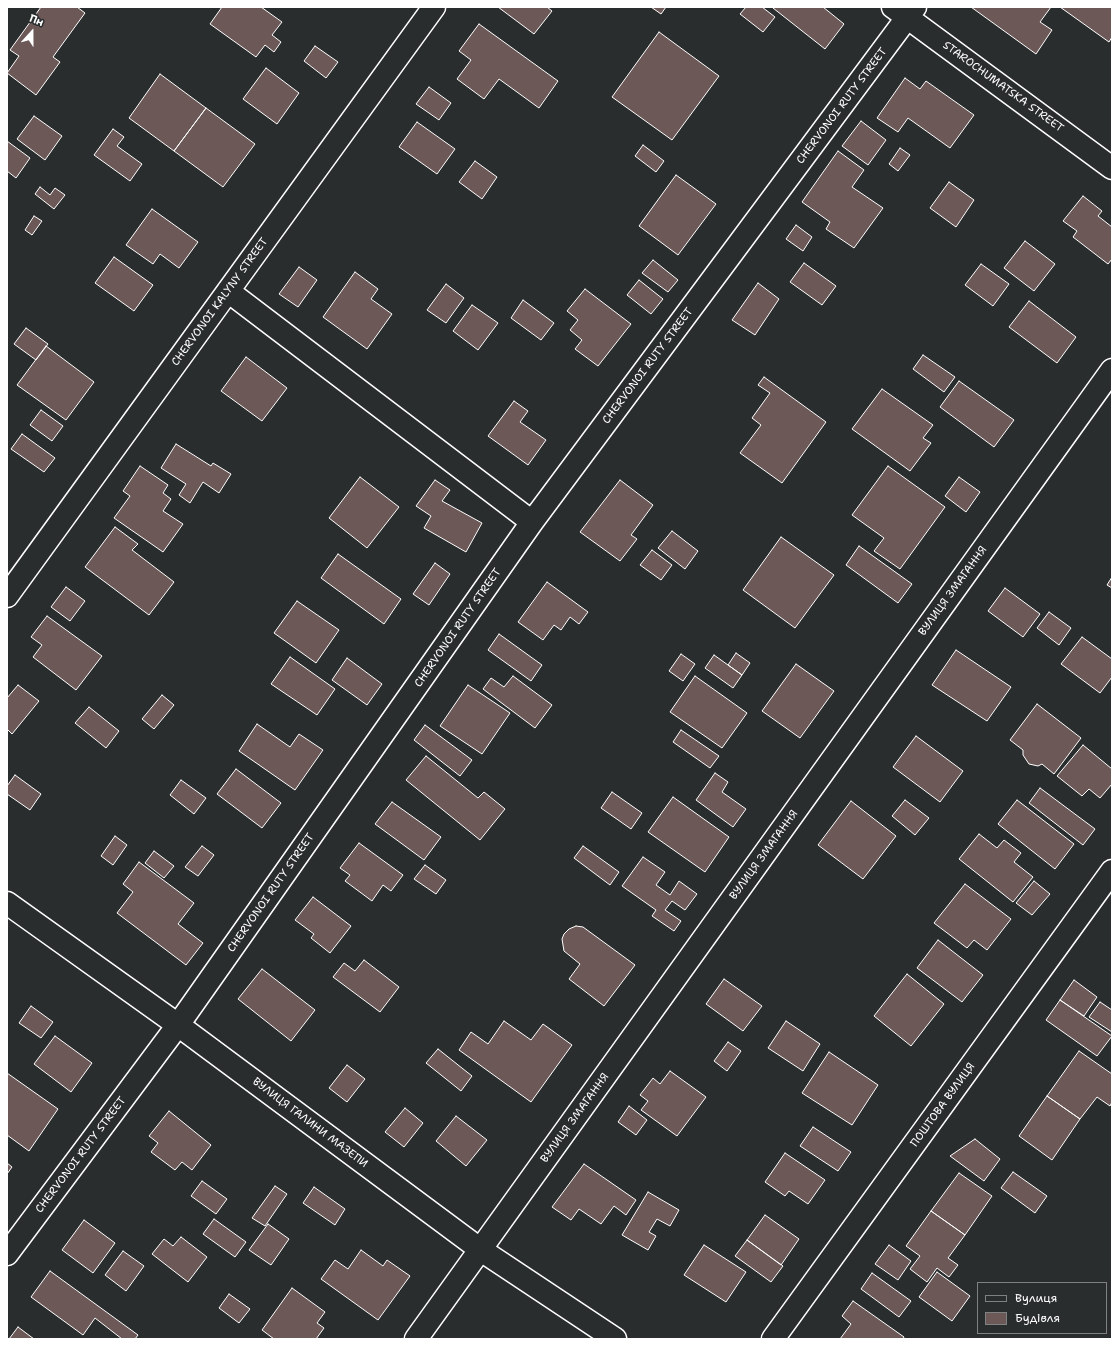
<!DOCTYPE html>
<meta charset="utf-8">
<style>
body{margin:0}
#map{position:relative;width:1119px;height:1346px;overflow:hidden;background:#2a2d2e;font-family:"Shantell Sans",sans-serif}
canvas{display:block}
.frame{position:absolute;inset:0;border:8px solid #fff;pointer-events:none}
.legend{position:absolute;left:977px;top:1282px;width:130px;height:52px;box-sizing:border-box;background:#2a2d2e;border:1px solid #7f8182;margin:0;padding:5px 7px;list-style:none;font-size:12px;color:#fff}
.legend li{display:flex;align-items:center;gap:8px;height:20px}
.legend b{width:20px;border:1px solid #7f8182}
.north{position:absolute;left:12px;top:12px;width:40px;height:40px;-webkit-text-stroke:3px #2a2d2e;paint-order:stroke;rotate:21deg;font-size:11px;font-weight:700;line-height:16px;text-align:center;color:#fff}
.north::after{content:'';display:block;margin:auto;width:14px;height:18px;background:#fff;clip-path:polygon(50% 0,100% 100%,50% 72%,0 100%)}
</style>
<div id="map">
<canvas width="1119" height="1346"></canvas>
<div class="frame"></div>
<ul class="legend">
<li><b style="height:5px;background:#2a2d2e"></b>Вулиця</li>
<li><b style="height:11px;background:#6b5857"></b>Будівля</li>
</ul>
<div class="north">Пн</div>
</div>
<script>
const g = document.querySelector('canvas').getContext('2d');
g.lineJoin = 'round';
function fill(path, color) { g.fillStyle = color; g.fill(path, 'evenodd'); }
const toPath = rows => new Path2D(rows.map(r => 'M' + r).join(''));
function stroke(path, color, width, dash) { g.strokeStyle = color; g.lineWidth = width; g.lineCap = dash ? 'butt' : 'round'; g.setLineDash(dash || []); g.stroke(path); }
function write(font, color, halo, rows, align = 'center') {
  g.font = font + ' "Shantell Sans",sans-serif'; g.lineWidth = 3.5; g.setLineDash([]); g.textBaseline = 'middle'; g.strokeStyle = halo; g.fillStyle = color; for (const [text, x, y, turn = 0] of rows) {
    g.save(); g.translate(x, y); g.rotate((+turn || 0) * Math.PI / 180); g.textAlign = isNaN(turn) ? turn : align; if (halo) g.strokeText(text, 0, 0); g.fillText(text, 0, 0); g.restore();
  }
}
const building = toPath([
 [41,7,77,7,85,13,53,57,60,62,36,95,7,73,19,56,10,50,41,7],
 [222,7,261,7,282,22,272,35,281,42,274,52,265,45,256,57,210,24,222,7],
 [498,7,547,7,552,11,534,34,498,7],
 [651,7,666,7,661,14,651,7],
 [746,7,762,7,775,17,763,32,740,14,746,7],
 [773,7,823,7,844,24,825,49,773,8,773,7],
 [971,7,1051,7,1040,22,1052,30,1036,54,971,7],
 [1060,7,1112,7,1112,37,1109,42,1060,7],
 [479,24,558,81,539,108,499,79,484,99,457,79,471,60,459,51,479,24],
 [659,32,719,76,672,140,612,97,659,32],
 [315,46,338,62,326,78,304,61,315,46],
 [266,68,299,93,277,124,243,99,266,68],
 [160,74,206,108,174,151,129,118,160,74],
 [905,78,920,89,926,81,974,115,950,148,908,118,898,132,877,118,905,78],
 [429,87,451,103,439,120,416,104,429,87],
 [206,108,255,144,223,187,174,151,206,108],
 [34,116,62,136,45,160,17,139,34,116],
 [861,121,886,140,868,165,842,146,861,121],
 [417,122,455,149,437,174,399,147,417,122],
 [113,129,124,137,117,146,142,164,130,181,94,155,113,129],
 [7,141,30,158,16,178,7,171,7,141],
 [643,145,664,161,656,172,635,156,643,145],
 [900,148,910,155,898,171,889,164,900,148],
 [838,151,864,170,852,187,883,208,854,248,826,229,830,222,802,202,838,151],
 [475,161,497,177,482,199,459,182,475,161],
 [676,175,716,204,678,255,639,226,676,175],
 [949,182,974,200,956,227,930,208,949,182],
 [40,187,50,195,55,188,65,195,54,209,35,194,40,187],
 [1083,196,1102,211,1098,216,1112,227,1112,259,1108,264,1073,237,1077,231,1063,221,1083,196],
 [152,209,198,242,179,268,160,254,153,264,126,245,152,209],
 [34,216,42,221,32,235,25,230,34,216],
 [796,225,812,237,803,251,786,239,796,225],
 [1025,241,1055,264,1034,291,1004,268,1025,241],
 [114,257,153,285,134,311,95,283,114,257],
 [653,260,678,280,668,292,642,273,653,260],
 [804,263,836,286,822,305,790,282,804,263],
 [981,264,1009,284,993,306,965,285,981,264],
 [299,267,317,280,298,307,279,294,299,267],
 [355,272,378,289,371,299,392,314,367,349,323,317,355,272],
 [639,280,663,299,651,314,627,295,639,280],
 [758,283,779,299,755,335,732,320,758,283],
 [446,284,464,298,446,323,427,310,446,284],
 [585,289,631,324,598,366,575,349,582,340,570,330,578,320,567,311,585,289],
 [523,300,554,323,541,340,511,318,523,300],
 [1029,301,1076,337,1057,363,1009,327,1029,301],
 [472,305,498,323,478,350,453,331,472,305],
 [26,328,48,344,36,360,14,344,26,328],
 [46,346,94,382,66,420,17,385,46,346],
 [923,355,955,377,944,392,913,369,923,355],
 [246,357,287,388,262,421,221,391,246,357],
 [764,377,826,422,782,483,740,453,761,425,752,418,770,393,758,385,764,377],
 [959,381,1014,420,994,447,940,407,959,381],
 [882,389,933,425,923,438,931,443,910,471,852,429,882,389],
 [514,401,528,411,520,422,546,440,528,465,488,436,514,401],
 [41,410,63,426,52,441,30,425,41,410],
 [22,434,55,458,44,472,11,449,22,434],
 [176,444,211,466,213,463,231,474,219,493,203,482,190,503,179,495,186,484,161,468,176,444],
 [140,466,168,485,163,493,171,499,163,511,183,524,163,552,114,518,130,496,123,491,140,466],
 [888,466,945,507,900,569,874,551,884,538,852,515,888,466],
 [360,477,399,507,367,548,329,518,360,477],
 [959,477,980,492,966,512,945,496,959,477],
 [435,480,450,490,442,501,482,523,466,552,424,528,431,516,416,506,435,480],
 [620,480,653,505,631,535,637,539,620,561,580,532,620,480],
 [115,527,138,544,132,550,174,582,149,615,85,567,115,527],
 [672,531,698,551,685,569,658,548,672,531],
 [781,537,834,575,795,628,743,590,781,537],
 [859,546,912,584,898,603,846,565,859,546],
 [652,550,672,565,661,580,640,565,652,550],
 [338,554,401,599,384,624,321,578,338,554],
 [435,563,450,574,429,605,413,594,435,563],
 [1112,577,1112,588,1107,585,1112,577],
 [547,582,588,612,579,624,570,617,561,630,554,625,543,640,518,622,547,582],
 [66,587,85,601,70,621,51,607,66,587],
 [1005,588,1040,614,1023,637,988,611,1005,588],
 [297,601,339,630,316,663,274,633,297,601],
 [1049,612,1071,628,1059,645,1037,628,1049,612],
 [47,616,102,656,76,690,33,657,42,645,31,637,47,616],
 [499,634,542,665,531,681,488,650,499,634],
 [1082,637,1112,659,1112,677,1100,693,1061,664,1082,637],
 [956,650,1011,687,987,721,932,685,956,650],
 [736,653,750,663,742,675,728,665,736,653],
 [681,654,695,664,683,681,669,671,681,654],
 [714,655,742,675,733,688,705,668,714,655],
 [290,657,335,689,317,715,271,684,290,657],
 [347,658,382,684,367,705,332,680,347,658],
 [796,664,834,691,800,738,762,711,796,664],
 [513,676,552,705,535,728,483,689,491,678,504,687,513,676],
 [695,676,747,713,722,748,670,712,695,676],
 [18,685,39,701,12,734,7,729,7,698,18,685],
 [468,685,510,713,482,754,440,726,468,685],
 [162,695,174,705,154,729,142,719,162,695],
 [1037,704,1081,738,1054,774,1042,764,1038,766,1029,764,1023,755,1023,750,1010,740,1037,704],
 [89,707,119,731,106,748,75,723,89,707],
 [257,724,290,747,299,734,323,750,295,790,239,751,257,724],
 [425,725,472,760,460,776,414,740,425,725],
 [681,730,719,756,710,768,673,742,681,730],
 [916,736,963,771,940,802,893,767,916,736],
 [1083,745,1112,769,1112,784,1100,798,1089,789,1082,796,1057,776,1083,745],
 [426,756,478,798,484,792,505,809,480,840,406,780,426,756],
 [236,769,281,803,262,828,217,794,236,769],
 [715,773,728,782,722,792,746,809,733,827,696,800,715,773],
 [15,775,41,794,30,810,7,794,7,786,15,775],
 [181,780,206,798,194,814,170,795,181,780],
 [1040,788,1095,829,1083,845,1029,803,1040,788],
 [612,792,642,813,631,829,601,808,612,792],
 [673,797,729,837,705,872,648,832,673,797],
 [905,800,929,818,915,835,892,816,905,800],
 [1017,800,1074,844,1055,869,998,824,1017,800],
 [851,801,896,836,863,879,818,845,851,801],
 [392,802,441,837,424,860,375,824,392,802],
 [979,834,997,848,1004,840,1021,853,1014,862,1033,877,1013,902,959,859,979,834],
 [115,836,127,845,113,865,101,856,115,836],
 [359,843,403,875,391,891,383,885,372,901,345,881,350,875,340,868,359,843],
 [202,846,214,855,198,876,185,867,202,846],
 [583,846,619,872,610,885,574,858,583,846],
 [154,851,174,866,164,878,145,863,154,851],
 [643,857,665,872,656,885,670,895,679,881,697,894,685,910,672,901,665,910,681,921,674,931,652,916,656,910,622,886,643,857],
 [139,862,194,903,178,924,203,943,186,965,117,913,133,892,123,884,139,862],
 [425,865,446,880,436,894,414,879,425,865],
 [1034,881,1050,894,1032,915,1016,903,1034,881],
 [965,884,1011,919,987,950,974,940,967,948,934,923,965,884],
 [313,897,351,926,330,953,311,938,314,934,295,920,313,897],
 [576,926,583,927,635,965,604,1006,569,979,580,964,564,951,562,939,564,934,569,929,576,926],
 [938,940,983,975,962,1002,917,968,938,940],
 [364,960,399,987,380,1012,333,977,344,963,355,971,364,960],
 [262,969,315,1010,291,1041,238,999,262,969],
 [907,974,944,1004,911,1046,874,1016,907,974],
 [724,979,762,1006,743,1031,706,1004,724,979],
 [1074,980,1097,997,1084,1016,1060,1000,1074,980],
 [1060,1000,1112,1036,1097,1056,1046,1020,1060,1000],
 [1100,1002,1112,1010,1112,1032,1089,1017,1100,1002],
 [31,1006,53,1022,41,1038,19,1023,31,1006],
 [504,1021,531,1040,543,1024,572,1045,531,1102,459,1050,471,1032,488,1044,504,1021],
 [786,1021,820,1044,803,1071,768,1048,786,1021],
 [55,1036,92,1063,71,1092,34,1064,55,1036],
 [728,1042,741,1051,727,1071,714,1061,728,1042],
 [438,1049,472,1076,461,1091,426,1063,438,1049],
 [1079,1051,1112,1074,1112,1102,1110,1106,1097,1097,1080,1119,1047,1096,1079,1051],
 [829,1052,878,1085,852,1125,802,1093,829,1052],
 [347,1065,365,1079,347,1102,329,1088,347,1065],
 [670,1071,706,1097,677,1136,641,1110,648,1101,640,1095,653,1078,660,1084,670,1071],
 [7,1073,58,1109,29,1151,7,1135,7,1073],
 [1047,1096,1080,1119,1052,1160,1019,1136,1047,1096],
 [629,1106,647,1120,636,1135,618,1122,629,1106],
 [405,1108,423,1123,404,1147,385,1132,405,1108],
 [169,1111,211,1145,192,1170,182,1162,175,1170,151,1152,158,1143,149,1136,169,1111],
 [456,1116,487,1140,466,1166,436,1141,456,1116],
 [813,1127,851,1152,838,1171,800,1146,813,1127],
 [975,1139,1000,1159,984,1181,950,1156,975,1139],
 [785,1153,825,1180,808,1204,789,1191,785,1196,765,1182,785,1153],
 [7,1163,12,1167,7,1174,7,1163],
 [584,1164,636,1200,626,1215,614,1206,601,1224,579,1209,571,1220,552,1207,584,1164],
 [1013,1172,1047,1196,1035,1213,1001,1188,1013,1172],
 [959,1173,992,1196,965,1235,931,1211,959,1173],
 [202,1181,227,1199,216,1214,191,1196,202,1181],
 [275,1186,287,1194,265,1226,252,1218,275,1186],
 [314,1187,345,1209,335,1225,303,1203,314,1187],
 [648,1192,679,1210,670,1226,657,1219,649,1232,656,1236,648,1250,622,1235,648,1192],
 [931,1211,965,1235,948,1258,958,1265,949,1277,937,1268,927,1282,910,1269,920,1256,906,1246,931,1211],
 [765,1215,799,1239,781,1265,747,1240,765,1215],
 [214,1219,246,1242,235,1257,203,1234,214,1219],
 [84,1220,115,1243,93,1273,62,1250,84,1220],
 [268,1224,289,1239,271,1265,249,1250,268,1224],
 [181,1237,207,1257,188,1282,152,1254,164,1239,173,1246,181,1237],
 [747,1240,783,1266,771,1282,735,1256,747,1240],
 [704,1245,746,1272,726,1302,684,1275,704,1245],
 [889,1245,911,1261,898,1280,875,1264,889,1245],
 [361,1250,383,1266,387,1260,410,1276,378,1320,321,1279,335,1260,348,1269,361,1250],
 [123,1251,144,1266,126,1291,105,1275,123,1251],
 [50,1271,138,1335,135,1339,122,1339,95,1318,83,1335,31,1297,50,1271],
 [937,1272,970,1296,952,1321,919,1297,937,1272],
 [872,1273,911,1301,899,1317,861,1289,872,1273],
 [292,1288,325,1312,317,1323,324,1328,316,1339,274,1339,262,1330,292,1288],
 [229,1294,250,1309,239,1323,219,1308,229,1294],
 [853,1301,904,1337,903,1339,840,1339,851,1324,842,1316,853,1301],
 [18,1327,34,1339,9,1339,18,1327]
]);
fill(building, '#6b5857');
stroke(building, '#fff', 1);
const minor = toPath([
 [893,7,1112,168],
 [228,291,532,522],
 [7,596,434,7],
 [7,903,178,1025,481,1250,615,1339],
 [7,1254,178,1025,532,522,915,7],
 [416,1339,1112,370],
 [773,1339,1112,871]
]);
stroke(minor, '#fff', 25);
stroke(minor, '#2a2d2e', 22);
write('11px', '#fff', '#2a2d2e', [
 ["STAROCHUMATSKA STREET",1003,87,36],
 ["CHERVONOI RUTY STREET",842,106,-53],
 ["CHERVONOI KALYNY STREET",220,302,-54],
 ["CHERVONOI RUTY STREET",648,366,-53],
 ["ВУЛИЦЯ ЗМАГАННЯ",953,591,-54],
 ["CHERVONOI RUTY STREET",458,628,-55],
 ["ВУЛИЦЯ ЗМАГАННЯ",764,855,-54],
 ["CHERVONOI RUTY STREET",271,893,-55],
 ["ПОШТОВА ВУЛИЦЯ",943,1105,-54],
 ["ВУЛИЦЯ ЗМАГАННЯ",575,1118,-54],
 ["ВУЛИЦЯ ГАЛИНИ МАЗЕПИ",310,1123,37],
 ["CHERVONOI RUTY STREET",81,1155,-53]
]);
</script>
